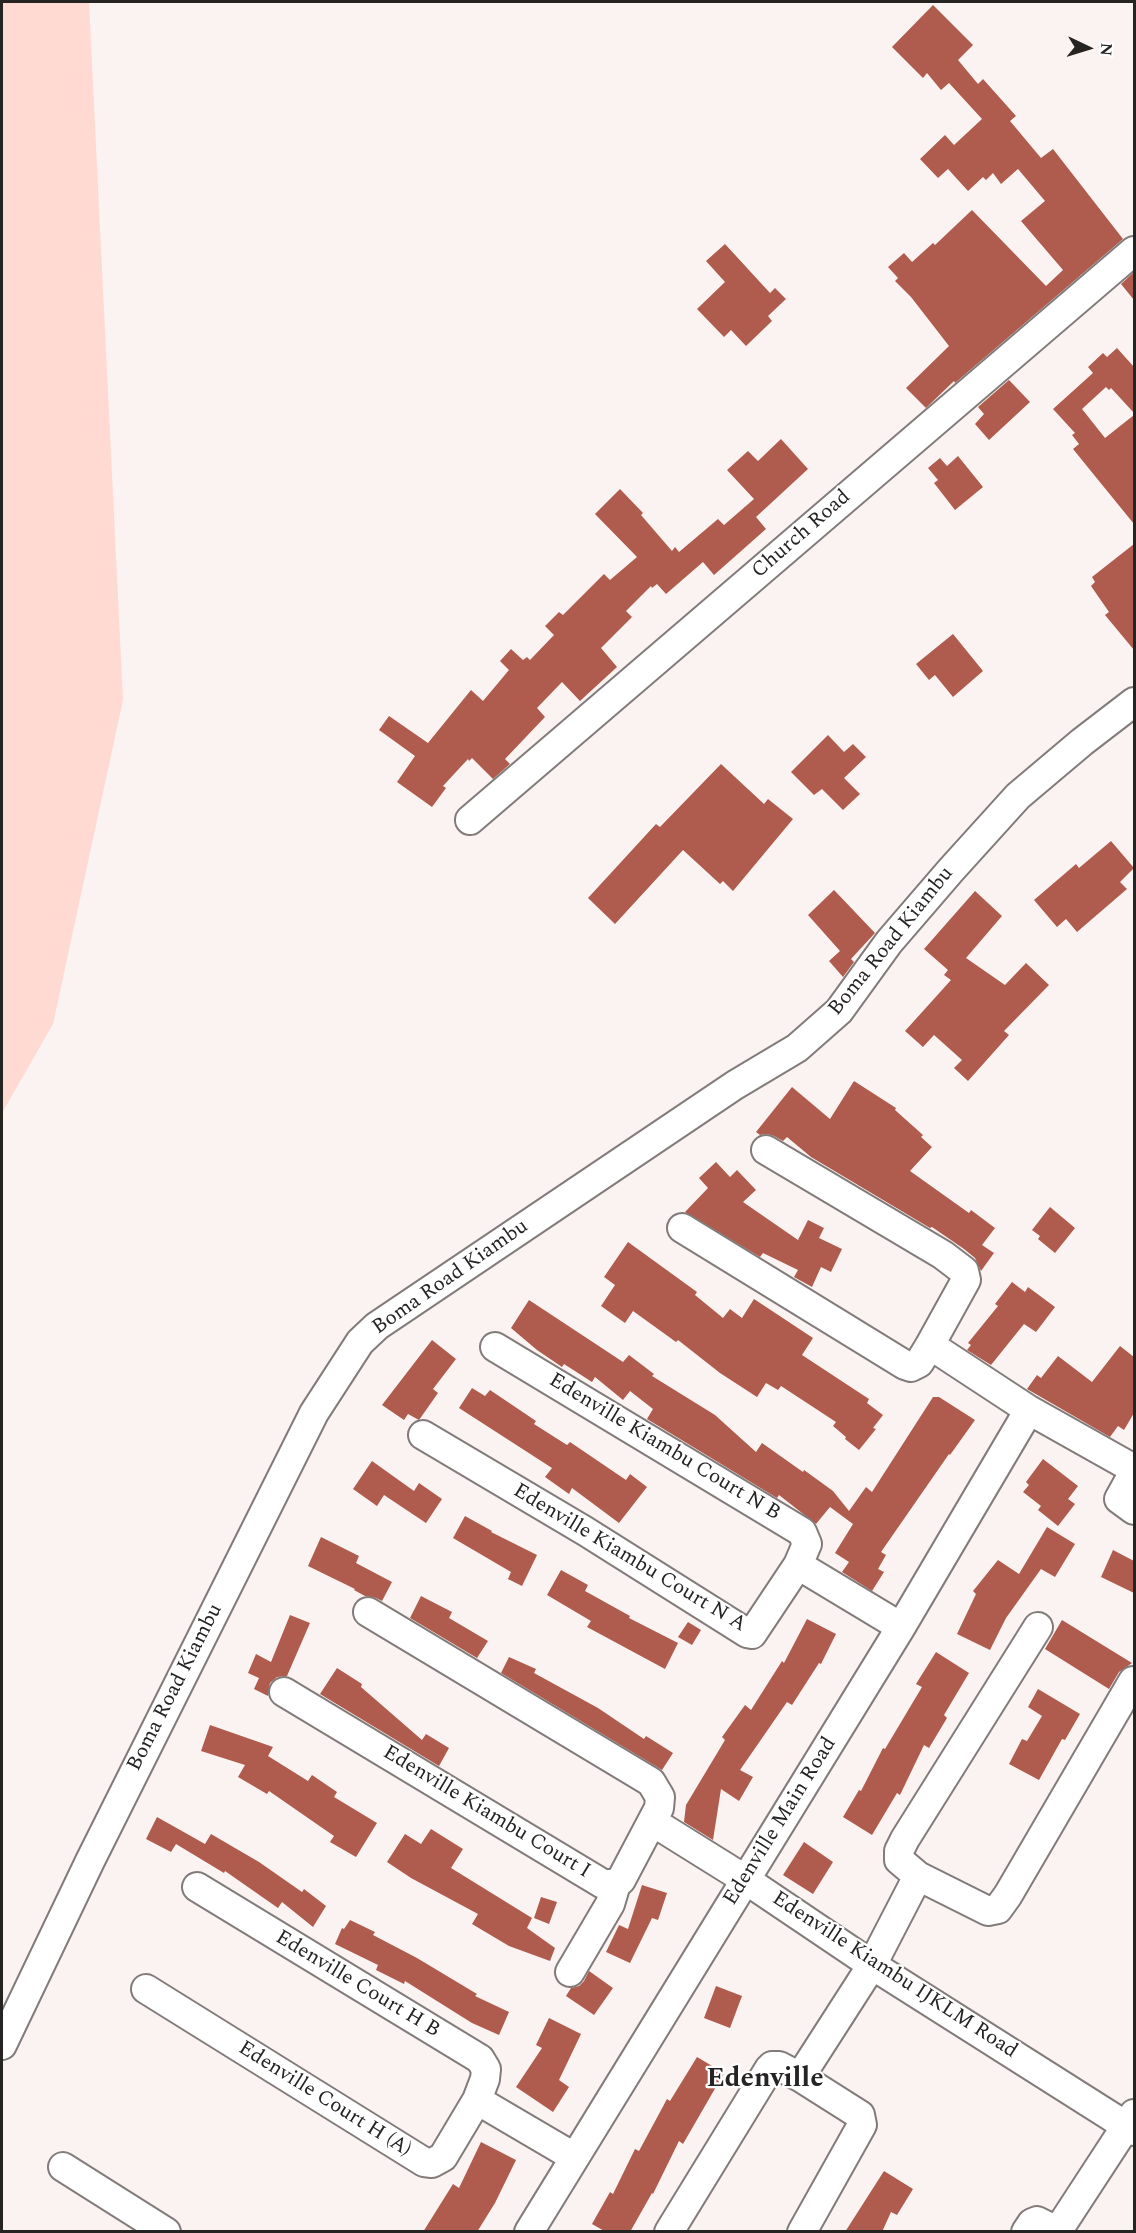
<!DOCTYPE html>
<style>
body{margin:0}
#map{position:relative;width:1136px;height:2233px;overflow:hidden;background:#faf3f1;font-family:Spectral,serif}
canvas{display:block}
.frame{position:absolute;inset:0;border:3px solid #262323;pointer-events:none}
.north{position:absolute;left:1058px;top:18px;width:60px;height:60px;-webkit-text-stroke:4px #fff;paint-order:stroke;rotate:94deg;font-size:16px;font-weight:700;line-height:24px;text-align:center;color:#262323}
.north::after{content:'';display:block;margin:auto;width:21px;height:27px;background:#262323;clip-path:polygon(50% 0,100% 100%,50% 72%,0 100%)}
</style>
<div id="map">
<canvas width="1136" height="2233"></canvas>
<div class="frame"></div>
<div class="north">N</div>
</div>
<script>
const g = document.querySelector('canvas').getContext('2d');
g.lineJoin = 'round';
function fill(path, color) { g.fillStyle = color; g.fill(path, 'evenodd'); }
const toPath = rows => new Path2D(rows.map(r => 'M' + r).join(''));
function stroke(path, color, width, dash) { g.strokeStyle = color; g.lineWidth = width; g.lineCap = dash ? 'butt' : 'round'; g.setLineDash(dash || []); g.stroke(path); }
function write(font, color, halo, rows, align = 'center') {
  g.font = font + ' Spectral,serif'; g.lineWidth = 4.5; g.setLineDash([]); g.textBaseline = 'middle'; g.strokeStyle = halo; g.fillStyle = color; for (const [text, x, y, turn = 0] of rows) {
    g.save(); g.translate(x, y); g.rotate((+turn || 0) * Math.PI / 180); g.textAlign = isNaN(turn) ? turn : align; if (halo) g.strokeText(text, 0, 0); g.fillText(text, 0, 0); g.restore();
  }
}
fill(toPath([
 [2,2,89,2,123,700,53,1024,2,1113]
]), '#ffdad2');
fill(toPath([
 [933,5,973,45,958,60,978,84,983,79,1016,116,1010,121,1041,158,1053,149,1123,239,955,383,954,381,926,408,906,388,949,346,911,297,895,281,898,278,888,267,904,253,912,262,933,243,935,245,972,210,1046,286,1063,270,1021,221,1045,201,1018,169,1001,184,993,173,986,180,983,177,968,191,948,169,938,178,920,159,945,135,954,145,982,119,949,83,941,90,927,73,923,78,892,47],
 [725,244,770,293,775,288,786,299,768,316,772,321,746,346,731,330,724,337,697,309,725,282,706,261],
 [1134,272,1134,300,1121,284],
 [1117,348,1134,367,1134,413,1111,388,1109,390,1106,387,1082,409,1105,438,1134,415,1134,524,1073,449,1079,444,1072,435,1075,433,1053,409,1093,373,1088,367,1103,353,1107,357],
 [1009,380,1030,402,989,440,975,424,984,414,978,407],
 [781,439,808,469,756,517,766,529,714,575,703,562,666,594,657,584,652,588,651,586,626,611,632,617,601,648,617,667,580,701,562,682,537,708,545,717,505,759,510,764,493,779,472,758,469,761,468,759,443,786,446,788,432,807,397,782,415,756,379,730,389,716,428,743,471,690,483,701,509,670,500,661,511,649,523,660,527,657,530,660,554,635,545,626,559,612,563,615,604,574,610,580,637,557,595,514,620,489,643,513,641,515,672,551,675,547,679,552,718,519,724,525,754,499,727,470,748,451,758,461],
 [958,456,983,487,955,510,934,483,938,480,928,468,940,458,947,466],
 [1134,544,1134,650,1105,615,1109,612,1091,586,1095,582,1092,577],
 [953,634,983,671,953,697,935,675,929,680,916,664],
 [828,735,844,752,853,744,866,757,844,778,860,794,843,810,822,789,814,795,791,772],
 [721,764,764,804,768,799,793,819,733,891,723,881,720,884,683,850,615,924,588,898,656,824,660,827],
 [1111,841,1134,868,1120,882,1127,889,1077,932,1066,919,1057,927,1034,900,1076,864,1079,868],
 [834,890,875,933,851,959,854,962,843,977,829,961,840,951,808,915],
 [975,891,1002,916,966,958,1005,985,1026,963,1049,985,1004,1031,1009,1035,968,1081,954,1068,962,1060,934,1035,923,1047,905,1031,951,980,944,975,948,970,924,949],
 [854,1081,896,1108,895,1110,923,1135,921,1137,932,1147,910,1171,969,1213,971,1210,995,1228,982,1245,994,1253,981,1271,975,1258,964,1249,932,1227,930,1228,811,1157,787,1137,783,1141,774,1136,767,1134,760,1135,756,1132,792,1087,830,1119],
 [716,1162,730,1177,737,1170,756,1190,743,1202,798,1240,808,1220,824,1228,819,1238,842,1249,831,1272,821,1267,812,1287,794,1277,798,1270,763,1253,760,1257,685,1212,708,1188,699,1178],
 [1050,1207,1075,1228,1055,1253,1038,1239,1040,1236,1032,1230],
 [628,1242,697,1292,695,1295,723,1318,730,1309,742,1318,754,1299,813,1338,802,1355,869,1399,867,1403,883,1415,873,1428,876,1429,859,1450,845,1439,846,1437,833,1426,836,1422,781,1386,778,1390,766,1383,757,1397,720,1373,678,1340,676,1342,633,1311,625,1323,601,1306,615,1285,604,1277],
 [1012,1282,1025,1292,1028,1287,1055,1307,1036,1332,1024,1324,991,1365,967,1350,971,1345,968,1343,998,1306,995,1304],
 [529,1300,623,1362,629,1355,654,1374,652,1376,715,1415,756,1452,762,1443,803,1472,804,1470,833,1491,849,1511,866,1487,872,1492,933,1397,939,1397,975,1420,950,1455,949,1454,881,1552,886,1555,878,1569,884,1572,872,1591,842,1572,849,1562,835,1553,853,1524,830,1507,816,1524,779,1495,777,1498,647,1419,653,1409,630,1391,623,1400,595,1377,592,1382,564,1364,562,1367,537,1350,511,1328],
 [432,1340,456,1359,433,1389,438,1393,419,1420,408,1414,404,1420,382,1405],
 [1120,1346,1134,1357,1134,1413,1124,1430,1118,1426,1110,1437,1027,1389,1037,1375,1041,1378,1058,1356,1092,1382],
 [472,1388,485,1396,490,1390,536,1421,534,1424,567,1445,570,1442,626,1480,630,1474,647,1487,619,1523,572,1488,569,1494,545,1477,552,1468,459,1408],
 [1043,1459,1078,1486,1068,1499,1075,1504,1058,1526,1038,1510,1041,1506,1023,1492,1029,1485,1026,1482],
 [372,1461,414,1491,419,1483,442,1499,426,1523,384,1495,377,1506,353,1489],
 [465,1516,492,1531,491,1532,537,1555,522,1586,508,1579,511,1572,453,1538],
 [1047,1527,1075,1544,1055,1577,1041,1569,1006,1618,990,1650,957,1634,976,1594,973,1591,998,1560,1019,1574],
 [321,1537,359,1556,356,1563,392,1582,382,1601,376,1598,365,1596,354,1590,355,1589,308,1566],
 [1113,1550,1134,1561,1134,1593,1101,1577],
 [561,1570,588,1585,585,1591,630,1616,629,1618,678,1643,665,1669,587,1627,591,1621,547,1595],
 [421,1596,452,1612,449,1618,488,1641,477,1658,410,1618],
 [290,1615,310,1623,287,1676,277,1677,270,1683,268,1696,254,1689,259,1678,248,1673,256,1654,271,1662],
 [807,1619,836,1634,821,1664,819,1663,792,1705,787,1702,740,1770,753,1777,739,1801,721,1789,713,1840,684,1822,686,1805,725,1740,722,1737,745,1705,751,1710,782,1661,784,1663],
 [1062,1620,1132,1663,1119,1672,1109,1689,1045,1649],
 [688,1622,701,1630,692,1645,678,1637],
 [936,1652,969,1673,944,1715,947,1718,929,1748,924,1745,900,1795,897,1793,872,1835,843,1817,859,1790,861,1791,883,1748,885,1749,922,1687,916,1684],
 [509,1657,536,1669,534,1673,598,1708,644,1739,646,1736,673,1753,662,1770,501,1673],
 [337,1668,362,1684,361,1687,422,1740,426,1734,449,1748,439,1766,320,1694],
 [1038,1689,1080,1714,1065,1740,1062,1739,1039,1780,1009,1764,1022,1739,1027,1741,1042,1716,1028,1707],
 [210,1725,273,1747,268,1756,308,1781,312,1775,337,1792,334,1797,377,1823,356,1857,330,1842,334,1836,269,1791,267,1794,238,1777,245,1765,201,1751],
 [157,1817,205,1844,211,1834,259,1862,302,1892,304,1889,326,1906,313,1927,282,1902,278,1908,225,1871,224,1873,176,1844,171,1852,146,1839],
 [431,1829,463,1849,451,1868,532,1918,527,1928,555,1948,550,1961,509,1946,472,1924,478,1914,411,1878,387,1862,405,1834,421,1844],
 [804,1842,833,1862,813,1894,783,1875],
 [642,1885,667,1893,658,1920,652,1918,630,1963,606,1952,619,1925,628,1929],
 [541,1897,557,1902,549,1924,534,1918],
 [350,1920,375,1932,373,1935,417,1958,477,1994,475,1996,509,2012,499,2035,472,2023,405,1981,404,1984,376,1970,378,1965,335,1944,342,1928,344,1929],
 [589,1971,613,1988,594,2015,566,1996,571,1988,579,1986,584,1981],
 [716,1986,742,1996,730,2028,704,2018],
 [549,2018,581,2034,559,2080,569,2087,553,2112,516,2087,542,2048,536,2045],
 [697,2057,724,2073,683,2144,679,2141,653,2194,652,2193,630,2232,606,2232,592,2224,610,2192,613,2194,635,2149,639,2151,667,2099,670,2101],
 [481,2142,516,2160,495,2203,477,2232,423,2232,453,2184,459,2188],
 [884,2171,913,2189,897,2215,891,2212,882,2232,845,2232]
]), '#af5b4d');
const minor = toPath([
 [470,820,1134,251],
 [766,1150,943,1255,964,1271,966,1280,930,1345,1029,1410,1134,1469],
 [682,1228,905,1365,911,1367,919,1363,930,1345],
 [495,1347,802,1532,807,1544,798,1565],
 [423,1435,585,1531,747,1633,752,1634,798,1565,901,1627],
 [1134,1472,1119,1499,1134,1510],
 [284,1692,603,1884,616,1884,621,1880,659,1808,660,1797,651,1782,368,1612],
 [653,1822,746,1880,872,1965,1134,2131],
 [918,1876,988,1911,998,1909,1008,1895,1133,1681],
 [197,1887,480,2059,486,2069,485,2079,477,2100],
 [570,1972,610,1904,616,1884],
 [146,1989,424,2162,432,2163,443,2157,477,2100,574,2157],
 [2,2045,90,1861,314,1413,360,1342,377,1326,735,1085,797,1048,839,1011,889,942,951,870,1018,796,1082,742,1134,702],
 [63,2167,166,2232],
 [529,2232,901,1627,1029,1410],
 [669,2232,769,2069,772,2066,779,2066,800,2077],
 [802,2232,862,2125,860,2115,800,2077,872,1965,918,1876,899,1860,899,1851,905,1839,1038,1627],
 [1026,2232,1032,2223,1037,2221,1057,2231],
 [1057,2232,1134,2114]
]);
stroke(minor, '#827b7a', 32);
stroke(minor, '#fff', 28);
write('21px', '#262323', '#fff', [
 ["Church Road",802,535,-41],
 ["Boma Road Kiambu",892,942,-51],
 ["Boma Road Kiambu",451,1278,-35],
 ["Edenville Kiambu Court N B",664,1448,31],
 ["Edenville Kiambu Court N A",629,1559,31],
 ["Boma Road Kiambu",176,1688,-63],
 ["Edenville Kiambu Court I",486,1813,31],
 ["Edenville Main Road",781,1822,-58],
 ["Edenville Kiambu IJKLM Road",894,1976,33],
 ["Edenville Court H B",357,1985,31],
 ["Edenville Court H (A)",324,2100,32]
]);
write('bold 27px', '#262323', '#fff', [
 ["Edenville",765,2081]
]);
</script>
